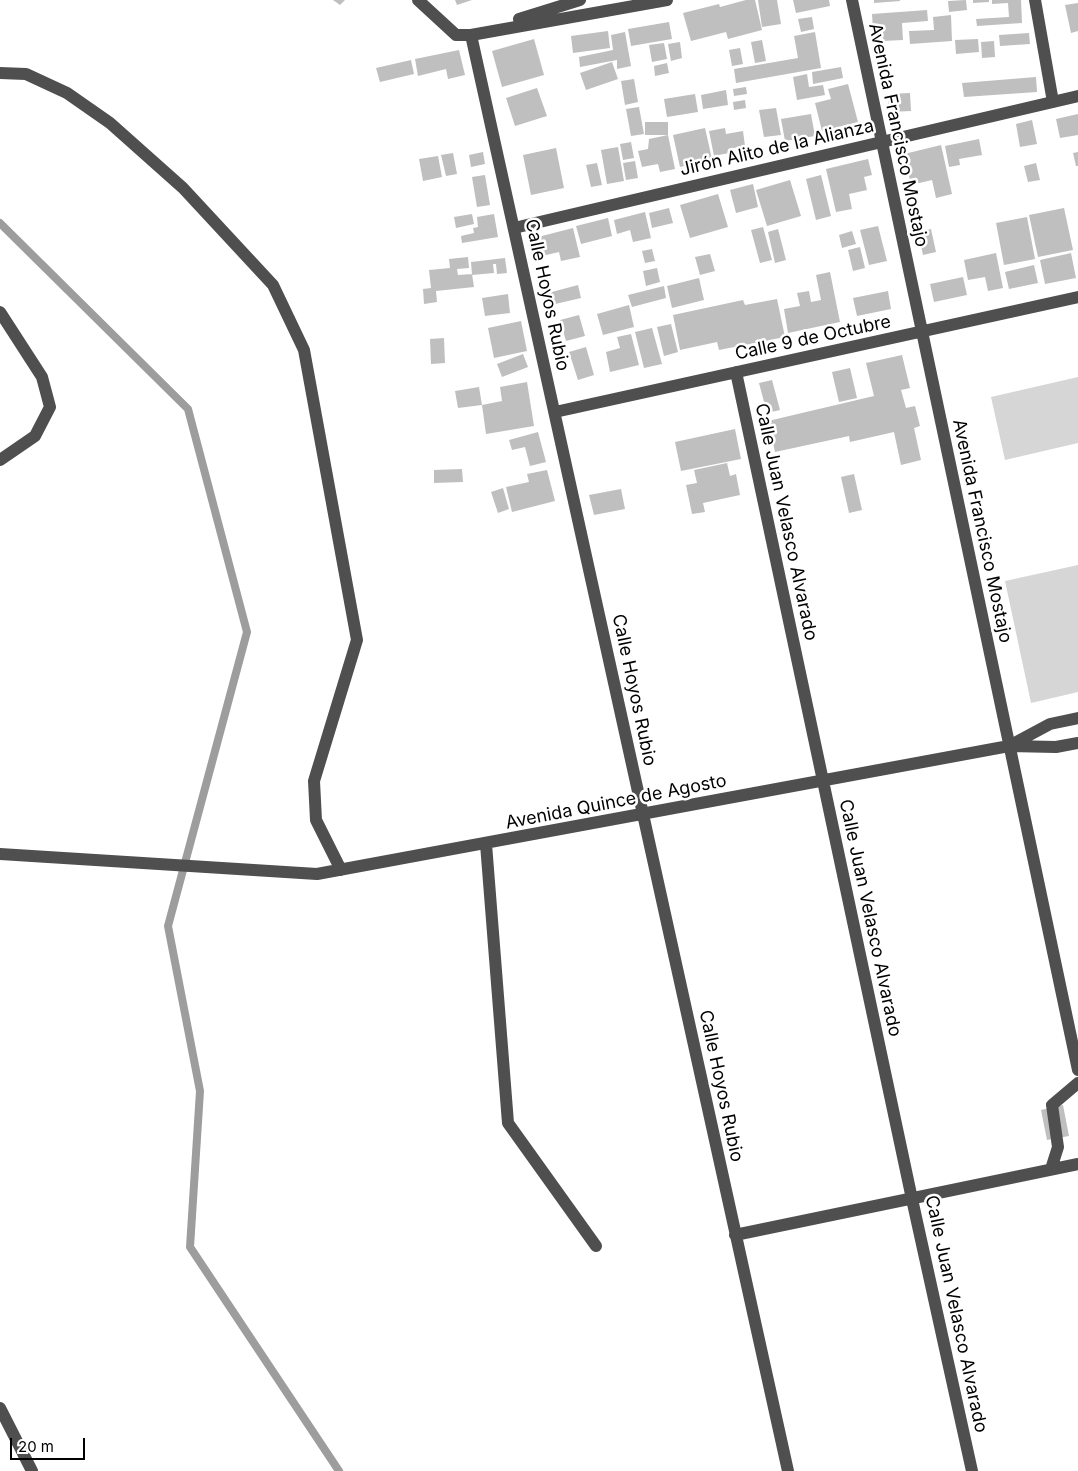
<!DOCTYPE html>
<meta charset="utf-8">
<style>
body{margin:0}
#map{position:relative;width:1078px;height:1471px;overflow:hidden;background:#fff;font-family:Inter,sans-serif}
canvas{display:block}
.scale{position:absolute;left:10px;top:1438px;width:75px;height:22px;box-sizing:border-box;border:2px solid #000;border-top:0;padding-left:6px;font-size:15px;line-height:18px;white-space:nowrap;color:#000;-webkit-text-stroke:4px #fff;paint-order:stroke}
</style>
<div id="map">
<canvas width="1078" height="1471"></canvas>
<div class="scale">20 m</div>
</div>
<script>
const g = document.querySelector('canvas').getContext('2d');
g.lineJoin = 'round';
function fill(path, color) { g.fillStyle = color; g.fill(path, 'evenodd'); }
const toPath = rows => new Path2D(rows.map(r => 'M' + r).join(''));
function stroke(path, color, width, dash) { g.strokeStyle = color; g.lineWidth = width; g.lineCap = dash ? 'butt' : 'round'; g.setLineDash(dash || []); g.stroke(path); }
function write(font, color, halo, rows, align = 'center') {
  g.font = font + ' Inter,sans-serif'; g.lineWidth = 5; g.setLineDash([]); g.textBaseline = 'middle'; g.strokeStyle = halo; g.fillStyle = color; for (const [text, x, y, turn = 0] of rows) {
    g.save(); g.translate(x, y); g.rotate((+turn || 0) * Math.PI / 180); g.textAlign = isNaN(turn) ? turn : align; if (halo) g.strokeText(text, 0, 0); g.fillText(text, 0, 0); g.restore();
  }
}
fill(toPath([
 [1078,377,1078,443,1005,460,991,397],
 [1078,565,1078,692,1031,703,1005,581]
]), '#d6d6d6');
stroke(toPath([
 [0,223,188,409,247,632,168,926,200,1091,190,1247,339,1471]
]), '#9d9d9d', 8);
fill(toPath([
 [333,0,345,0,340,5],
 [455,0,472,0,457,5],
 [746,0,755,0,762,30,728,39,726,32,691,41,683,13,719,4,720,7],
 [758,0,777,0,781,24,762,27],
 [793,0,829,0,830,6,796,13],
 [874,0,900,0,900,1,874,3],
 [966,0,967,10,949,12,948,1],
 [973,0,989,0,989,2,973,3],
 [992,0,1021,0,1022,23,977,26,976,19,1009,17,1008,3,992,4],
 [1078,3,1078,31,1071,33,1065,5],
 [927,10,928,21,902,23,903,40,883,41,882,29,873,29,872,14],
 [951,15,952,41,910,44,909,31,934,30,933,17],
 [812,17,814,29,801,32,798,19],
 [669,22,672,39,631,46,628,29],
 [608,31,610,48,573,53,571,36],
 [625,32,631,66,617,69,617,60,580,67,579,57,613,50,611,35],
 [815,32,821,68,736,83,734,69,798,58,794,36],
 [1029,33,1030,44,1000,46,999,35],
 [534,39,544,75,502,87,492,51],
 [978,39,979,52,956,54,955,40],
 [762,40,766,61,755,63,751,42],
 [994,41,995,57,982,58,981,42],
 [680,42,682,58,671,61,668,44],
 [664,43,667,59,652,62,649,45],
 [740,48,743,64,732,66,729,50],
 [459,50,465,75,448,79,446,69,418,76,415,59],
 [411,60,414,74,380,82,376,68],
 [612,62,618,79,586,90,580,73],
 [667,63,669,73,655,76,654,66],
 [841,67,843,78,813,84,812,72],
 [807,74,809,87,823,85,825,95,797,100,793,77],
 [1036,77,1037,92,964,97,962,83],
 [634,79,638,102,625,105,621,81],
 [848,84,858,122,822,131,815,103,831,99,828,89],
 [746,87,747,94,734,96,733,89],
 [537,88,547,116,515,126,506,98],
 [726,90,728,105,703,109,701,95],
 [910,93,911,111,889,112,888,94],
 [695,94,698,112,667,117,664,99],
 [745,100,746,108,734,110,733,102],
 [639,107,644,134,631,136,626,109],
 [776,108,781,135,764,137,759,110],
 [811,114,815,136,785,141,781,119],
 [1078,114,1078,135,1060,138,1056,119],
 [1032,120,1037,144,1020,147,1016,124],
 [645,122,668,122,668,135,675,169,660,172,658,164,642,167,638,151,648,149,649,139,668,135,645,135],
 [705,128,712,159,680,167,673,135],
 [725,128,726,134,743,131,745,146,728,149,729,153,714,156,709,131],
 [979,139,982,155,959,159,960,165,949,167,945,146],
 [631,142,634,158,623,160,620,144],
 [941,145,952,194,936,198,932,180,911,185,904,154],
 [618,147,624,181,607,184,601,150],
 [556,148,564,188,531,195,523,155],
 [483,152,485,164,471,167,469,155],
 [1078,152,1078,166,1076,166,1073,153],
 [453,153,457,174,446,176,441,155],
 [438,156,442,177,423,181,419,159],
 [868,159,872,175,864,177,867,190,849,194,852,209,836,212,826,169],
 [635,161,638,178,626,180,623,163],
 [597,163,602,185,591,187,586,165],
 [1036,163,1040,180,1028,182,1024,166],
 [485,175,490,205,477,207,472,177],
 [821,175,831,216,816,220,806,179],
 [790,180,801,216,767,226,756,190],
 [753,184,758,207,736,213,730,190],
 [718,194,728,227,690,238,680,205],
 [669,208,673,223,652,228,649,213],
 [1064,208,1073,250,1038,257,1029,215],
 [645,212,651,238,633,242,630,230,617,234,614,220],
 [472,214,474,224,456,228,454,217],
 [494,214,498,237,462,243,461,236,474,233,473,228,478,227,477,217],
 [1027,217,1035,259,1004,265,996,223],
 [608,218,612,236,581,244,576,226],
 [878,226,887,261,869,265,860,230],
 [763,227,772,260,760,263,751,230],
 [573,228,580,257,561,261,559,252,542,256,538,237],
 [778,229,786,260,775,263,768,232],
 [931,229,936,252,923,255,918,232],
 [852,231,856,244,842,248,839,235],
 [860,247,865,268,853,271,848,250],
 [652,249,655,261,645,263,642,251],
 [996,253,1003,288,988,291,985,277,968,280,964,260],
 [1071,253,1076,278,1045,284,1040,260],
 [710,254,715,271,700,275,695,257],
 [468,257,469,268,457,269,458,275,472,274,474,287,436,291,437,302,424,304,423,289,431,288,429,270,450,268,449,259],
 [505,258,507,273,497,274,496,264,493,264,494,273,472,275,471,262],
 [1034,265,1038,283,1009,289,1005,272],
 [657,268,660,282,646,286,643,271],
 [830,272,840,322,788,333,784,309,800,306,797,293,809,291,811,302,821,300,816,275],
 [963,277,967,295,934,302,930,284],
 [699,278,704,300,672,308,667,286],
 [578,285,581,298,551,305,548,293],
 [664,286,666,298,632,307,628,295],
 [888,291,891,309,857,316,853,298],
 [508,294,510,313,485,316,482,298],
 [777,299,785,337,719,350,717,342,680,350,673,315,743,300,745,305],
 [629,305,634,327,603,335,597,314],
 [579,315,585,336,566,341,560,320],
 [521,321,527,351,494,358,488,328],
 [671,324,678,352,664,356,657,327],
 [652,328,662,364,644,368,635,332],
 [631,334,639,365,610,372,606,352,620,348,617,337],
 [444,338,445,363,431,364,430,339],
 [586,347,594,375,578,380,569,352],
 [523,354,528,367,502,377,497,364],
 [902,355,910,388,901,390,906,408,915,406,920,426,914,428,921,460,901,465,894,432,850,442,849,436,775,452,768,421,874,396,866,363],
 [850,368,857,398,839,402,832,372],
 [772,380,780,410,767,413,759,383],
 [527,382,534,426,486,434,482,405,502,401,500,387],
 [479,387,482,405,458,408,455,391],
 [735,429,741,459,681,471,675,442],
 [538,432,546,462,530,466,525,447,512,450,509,440],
 [727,463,730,476,736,474,740,495,703,503,705,512,692,514,686,485,697,483,694,470],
 [462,469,463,482,434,483,434,470],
 [547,470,555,501,512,512,506,487,529,482,527,474],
 [854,474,862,510,849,513,841,477],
 [503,488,509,509,498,513,491,492],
 [621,489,625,509,594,515,589,495],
 [1063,1105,1069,1136,1047,1140,1041,1110]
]), '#bfbfbf');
stroke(toPath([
 [418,0,456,35,471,35,667,0],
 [852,0,1078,1070],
 [1035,0,1053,102],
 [519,19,580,0],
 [471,35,788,1471],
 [0,73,26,74,67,93,110,123,183,188,273,285,304,350,357,640,314,781,316,820,341,870],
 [514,228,1078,96],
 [0,312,42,377,50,407,35,436,0,460],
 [736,372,912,1199,972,1471],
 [555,412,1078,297],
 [1009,746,1050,724,1078,718],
 [486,844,508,1123,596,1246],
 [0,854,317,874,1009,746,1056,747,1078,743],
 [1051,1169,1058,1147,1052,1105,1078,1083],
 [735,1235,1078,1164],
 [0,1408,32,1471]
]), '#4f4f4f', 12);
write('18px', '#000', '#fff', [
 ["Avenida Francisco Mostajo",898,135,78],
 ["Jirón Alito de la Alianza",777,148,-13],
 ["Calle Hoyos Rubio",547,295,78],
 ["Calle 9 de Octubre",813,338,-12],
 ["Calle Juan Velasco Alvarado",786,522,78],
 ["Avenida Francisco Mostajo",982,531,78],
 ["Calle Hoyos Rubio",634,690,78],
 ["Avenida Quince de Agosto",616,802,-11],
 ["Calle Juan Velasco Alvarado",870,918,78],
 ["Calle Hoyos Rubio",721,1086,78],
 ["Calle Juan Velasco Alvarado",956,1314,78]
]);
</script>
